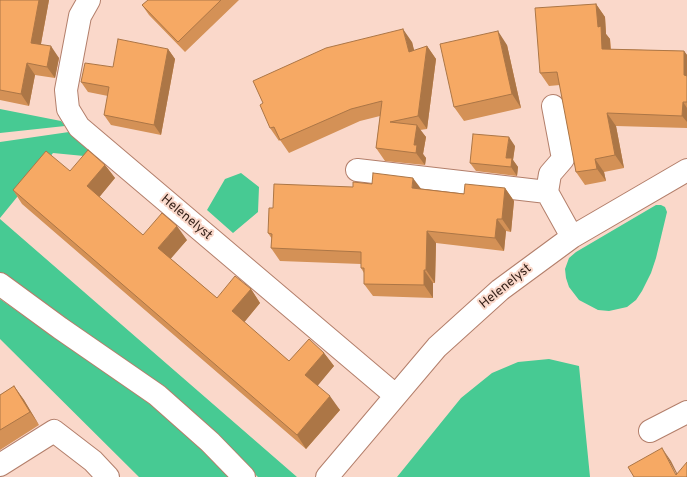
<!DOCTYPE html>
<style>
body{margin:0}
canvas{display:block;background:#fad8ca}
</style>
<canvas width="687" height="477"></canvas>
<script>
const g = document.querySelector('canvas').getContext('2d');
g.lineJoin = 'round';
function fill(path, color) { g.fillStyle = color; g.fill(path, 'evenodd'); }
const toPath = rows => new Path2D(rows.map(r => 'M' + r).join(''));
function stroke(path, color, width, dash) { g.strokeStyle = color; g.lineWidth = width; g.lineCap = dash ? 'butt' : 'round'; g.setLineDash(dash || []); g.stroke(path); }
function write(font, color, halo, rows, align = 'center') {
  g.font = font + ' Overpass,sans-serif'; g.lineWidth = 4; g.setLineDash([]); g.textBaseline = 'middle'; g.strokeStyle = halo; g.fillStyle = color; for (const [text, x, y, turn = 0] of rows) {
    g.save(); g.translate(x, y); g.rotate((+turn || 0) * Math.PI / 180); g.textAlign = isNaN(turn) ? turn : align; if (halo) g.strokeText(text, 0, 0); g.fillText(text, 0, 0); g.restore();
  }
}
fill(toPath([
 [0,109,61,121,65,126,0,133],
 [69,132,91,150,84,156,53,153,0,218,0,142],
 [241,173,259,187,258,212,233,233,207,210,225,179],
 [656,205,661,205,665,207,667,212,656,258,651,273,642,291,636,300,627,307,609,311,598,310,579,300,569,287,566,278,565,269,569,258,576,252],
 [0,219,297,477,258,477,183,407,0,274],
 [0,299,170,418,231,477,139,477,0,339],
 [549,359,579,366,590,477,397,477,461,398,492,373,518,362]
]), '#47ca93');
const street = toPath([
 [89,0,80,16,66,90,68,109,79,127,395,395],
 [553,106,563,159,550,174,547,192,572,237],
 [357,170,547,192],
 [0,284,60,328,157,395,210,442,244,477],
 [650,431,687,412],
 [0,465,54,431,93,461,108,477],
 [327,477,437,347,500,290,572,237,687,170]
]);
stroke(street, '#b37f6b', 24);
stroke(street, '#fff', 22);
fill(toPath([
 [0,0,49,0,41,44,59,58,55,78,35,75,29,106,0,100],
 [148,0,239,0,185,52,149,15,142,5],
 [596,4,605,17,606,34,610,39,611,49,684,51,687,55,687,128,616,126,624,168,604,172,606,181,585,185,576,172,560,85,549,86,540,73],
 [412,42,414,51,427,46,436,59,427,129,420,130,426,137,423,154,426,158,425,165,385,161,376,148,380,116,360,121,289,153,280,140,279,141,270,128],
 [507,45,521,108,464,121,454,107],
 [168,49,175,59,161,135,111,125,104,115,108,96,88,92,81,82,113,67],
 [515,146,513,160,518,167,517,176,476,171,470,163],
 [105,165,115,178,99,197,143,235,187,240,170,258,217,298,251,289,260,303,244,322,289,361,324,353,334,366,317,385,340,410,306,449,22,204,13,190],
 [505,188,514,201,511,232,506,231,504,251,436,243,435,283,433,283,433,298,373,296,364,284,364,273,361,268,361,264,280,261,271,248,272,239,268,233,273,208,422,189,464,194],
 [14,386,24,400,39,425,0,450,0,395]
]), '#d49156');
fill(toPath([
 [39,0,49,0,39,54,31,43],
 [596,4,605,17,606,34,610,39,611,62,602,49,598,27],
 [403,29,412,42,418,65,409,52],
 [498,31,507,45,521,108,512,94],
 [51,46,59,58,55,78,47,67],
 [427,46,436,59,427,129,418,116],
 [168,49,175,59,161,135,154,125],
 [684,51,687,55,687,80,684,75],
 [27,63,35,75,29,106,21,94],
 [683,102,687,108,687,122,682,116],
 [607,113,616,126,624,168,615,155],
 [417,125,426,137,423,154,426,158,425,165,416,153,414,145],
 [509,137,515,146,513,160,518,167,517,176,511,167,506,158],
 [595,159,604,172,606,181,597,169],
 [105,165,115,178,97,200,87,186],
 [413,178,422,190,412,188],
 [505,188,514,201,511,232,502,219],
 [497,219,506,231,504,251,495,238],
 [177,226,187,240,168,262,158,248],
 [427,231,436,243,435,283,426,270],
 [424,270,433,283,433,298,424,285],
 [251,289,260,303,242,325,232,311],
 [324,353,334,366,315,389,305,375],
 [14,386,24,400,39,425,30,412],
 [330,396,340,410,306,449,297,435],
 [662,448,671,461,679,477,678,477]
]), '#ac7646');
const building = toPath([
 [0,0,39,0,31,43,51,46,47,67,27,63,21,94,0,90,0,0],
 [148,0,221,0,178,42,142,5,148,0],
 [596,4,598,27,601,26,602,49,684,51,684,75,687,76,687,102,683,102,682,116,607,113,615,155,595,159,597,169,576,172,557,72,540,73,535,8,596,4],
 [403,29,409,52,427,46,418,116,390,122,417,125,414,145,417,145,416,153,376,148,382,101,351,109,280,140,274,127,270,128,260,105,263,103,253,81,326,48,403,29],
 [498,31,512,94,454,107,440,44,498,31],
 [118,39,168,49,154,125,104,115,109,87,81,82,85,63,113,67,118,39],
 [473,134,509,137,506,158,512,158,511,167,470,163,473,134],
 [88,150,105,165,87,186,143,235,162,213,177,226,158,248,217,298,235,276,251,289,232,311,289,361,309,339,324,353,305,375,330,396,297,435,13,190,46,151,70,171,88,150],
 [373,173,413,178,412,188,464,194,465,184,505,188,502,219,497,219,495,238,427,231,426,270,424,270,424,285,364,284,364,268,361,268,361,252,271,248,272,234,268,233,269,208,273,208,274,184,353,187,353,182,372,184,373,173],
 [14,386,30,412,0,430,0,395,14,386],
 [662,448,676,475,687,462,687,477,634,477,628,467,662,448]
]);
fill(building, '#f6a964');
stroke(building, '#ac7646', 1);
write('13px', '#311d15', '#fad8ca', [
 ["Helenelyst",186,218,40],
 ["Helenelyst",506,287,-39]
]);
</script>
